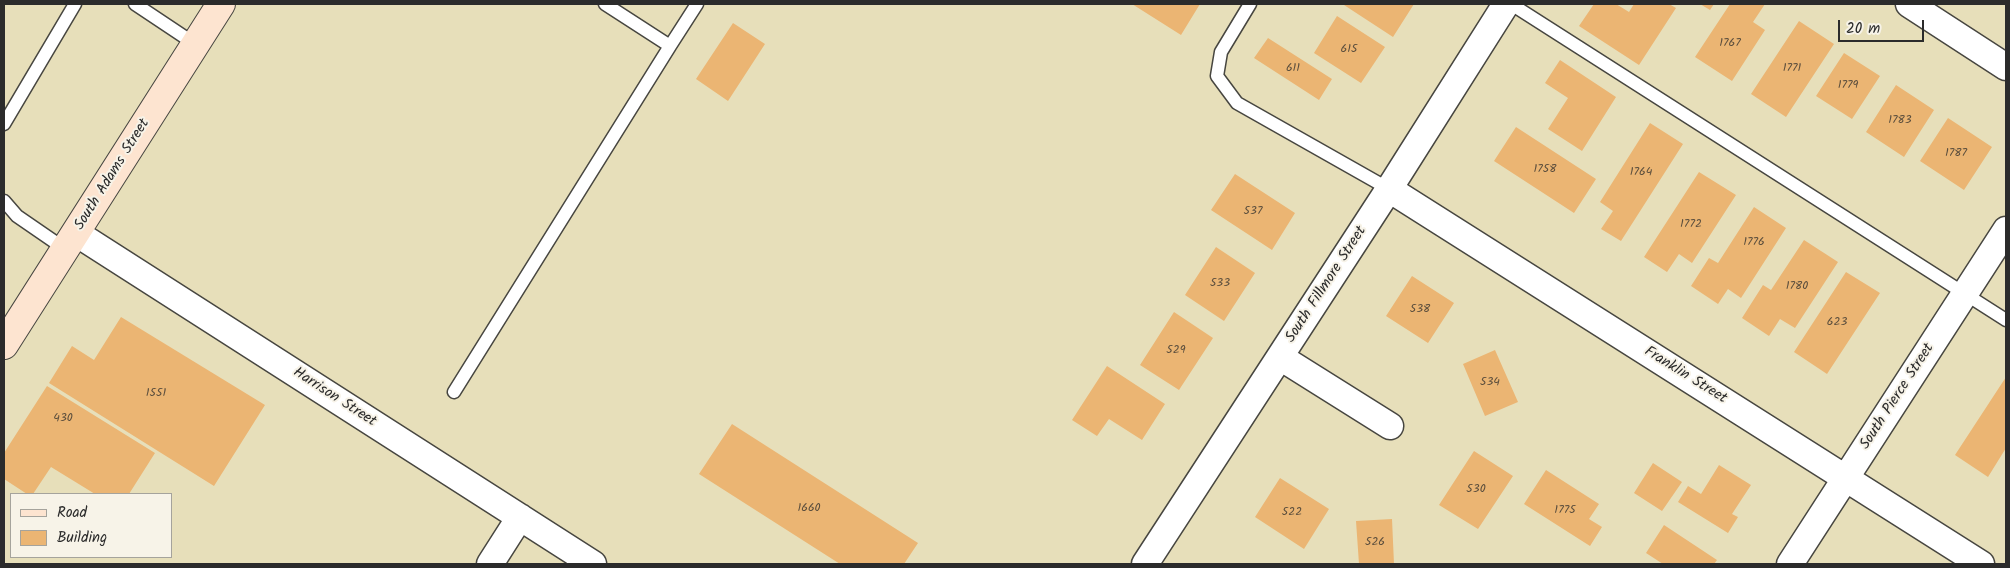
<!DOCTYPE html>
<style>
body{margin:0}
#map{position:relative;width:2010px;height:568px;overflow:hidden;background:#e7dfba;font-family:Kalam,sans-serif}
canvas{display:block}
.frame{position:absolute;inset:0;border:5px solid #2b2b2b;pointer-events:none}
.legend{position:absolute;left:10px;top:493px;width:162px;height:65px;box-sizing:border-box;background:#f7f3e8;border:1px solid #a5a39c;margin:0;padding:6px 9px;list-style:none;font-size:15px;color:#2b2b2b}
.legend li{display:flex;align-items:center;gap:10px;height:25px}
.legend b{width:25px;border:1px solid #a5a39c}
.scale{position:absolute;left:1838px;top:20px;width:86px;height:22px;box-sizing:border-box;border:2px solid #2b2b2b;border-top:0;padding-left:6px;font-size:15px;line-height:18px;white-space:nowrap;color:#2b2b2b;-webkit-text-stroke:4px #f7f3e8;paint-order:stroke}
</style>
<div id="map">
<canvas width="2010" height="568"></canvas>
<div class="frame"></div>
<ul class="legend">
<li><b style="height:6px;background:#fde4d0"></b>Road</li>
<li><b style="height:14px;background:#ebb573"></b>Building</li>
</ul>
<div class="scale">20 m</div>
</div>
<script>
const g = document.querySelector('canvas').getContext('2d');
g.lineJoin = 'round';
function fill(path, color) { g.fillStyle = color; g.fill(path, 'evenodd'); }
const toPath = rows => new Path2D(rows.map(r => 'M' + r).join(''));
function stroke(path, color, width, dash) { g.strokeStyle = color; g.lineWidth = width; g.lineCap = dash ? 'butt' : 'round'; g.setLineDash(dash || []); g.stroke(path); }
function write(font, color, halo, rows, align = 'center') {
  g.font = font + ' Kalam,sans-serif'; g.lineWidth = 4; g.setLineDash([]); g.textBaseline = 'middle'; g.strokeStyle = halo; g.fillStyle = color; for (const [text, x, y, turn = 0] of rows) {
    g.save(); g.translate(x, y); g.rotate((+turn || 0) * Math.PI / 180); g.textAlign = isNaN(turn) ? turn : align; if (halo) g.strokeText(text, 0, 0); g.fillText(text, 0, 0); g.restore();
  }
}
fill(toPath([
 [1132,4,1200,4,1181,35],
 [1344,4,1414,4,1393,37,1344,5],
 [1594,4,1616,4,1629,12,1634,4,1669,4,1676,8,1639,65,1579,26],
 [1700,4,1714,4,1710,10],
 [1730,4,1765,4,1753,22,1765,30,1732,81,1695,57],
 [1337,16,1385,47,1361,83,1314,53],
 [1799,21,1834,44,1786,117,1751,94],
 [733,23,765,44,728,101,696,79],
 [1268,38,1332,79,1319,100,1254,58],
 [1844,53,1880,76,1852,119,1816,96],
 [1560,60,1616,97,1582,151,1548,129,1568,98,1545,83],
 [1896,85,1934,110,1904,157,1866,132],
 [1948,118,1992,147,1964,190,1920,161],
 [1650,123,1683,144,1621,241,1601,229,1613,211,1600,202],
 [1516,127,1596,179,1574,213,1494,161],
 [1699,172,1736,195,1692,263,1679,254,1667,272,1644,257],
 [1235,174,1295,213,1272,250,1211,210],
 [1754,207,1786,228,1741,298,1728,289,1718,304,1691,286,1709,258,1718,263],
 [1804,240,1838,262,1795,328,1780,319,1769,336,1742,318,1763,285,1771,290],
 [1216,247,1255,273,1224,321,1185,295],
 [1846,272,1880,293,1827,374,1794,352],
 [1412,276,1454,303,1428,343,1386,316],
 [1174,312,1213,338,1179,390,1140,365],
 [121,317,265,405,214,486,49,383,72,346,94,360],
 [1495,350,1518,402,1485,416,1463,364],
 [1107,366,1165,404,1142,440,1109,419,1097,436,1072,420],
 [2006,377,2006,448,1988,477,1955,455],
 [47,386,155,453,129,494,95,494,51,467,33,494,27,494,4,479,4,453],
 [732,424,918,543,904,564,840,564,699,474],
 [1474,451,1513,476,1478,529,1439,505],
 [1653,463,1682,482,1662,511,1634,493],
 [1719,465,1751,485,1732,514,1738,517,1728,533,1678,502,1688,486,1701,494],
 [1546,470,1599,504,1589,519,1602,527,1590,546,1524,504],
 [1280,478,1329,509,1304,549,1255,517],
 [1392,519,1394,564,1359,564,1356,521],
 [1664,525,1717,560,1714,564,1663,564,1646,553]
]), '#ebb573');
const lane = toPath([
 [135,4,195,44],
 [605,4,670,46,697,4],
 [1250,4,1221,52,1217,76,1237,103,1389,189],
 [1511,4,2006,320],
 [4,124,75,4],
 [4,201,17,216,65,249],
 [454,392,670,46]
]);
const street = toPath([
 [1909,4,2006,67],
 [1389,189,1981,564],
 [76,233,593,564],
 [1280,357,1390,426],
 [490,564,520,517],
 [1145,564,1389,189,1506,4],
 [1790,564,2006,230]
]);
const secondary = toPath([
 [4,345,221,4]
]);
stroke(lane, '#474640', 15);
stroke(street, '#474640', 29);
stroke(secondary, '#474640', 30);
stroke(lane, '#fff', 12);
stroke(street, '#fff', 26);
stroke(secondary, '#fde4d0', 28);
write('12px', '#5b4e3d', null, [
 ["1767",1730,44],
 ["615",1349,50],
 ["611",1293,69],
 ["1771",1792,69],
 ["1779",1848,86],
 ["1783",1900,121],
 ["1787",1956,154],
 ["1758",1545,170],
 ["1764",1641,173],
 ["537",1253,212],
 ["1772",1691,225],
 ["1776",1754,243],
 ["533",1220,284],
 ["1780",1797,287],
 ["538",1420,310],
 ["623",1837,323],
 ["529",1176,351],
 ["534",1490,383],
 ["1551",156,394],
 ["430",63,419],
 ["530",1476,490],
 ["1660",809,509],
 ["1775",1565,511],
 ["522",1292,513],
 ["526",1375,543]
]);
write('15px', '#2b2b2b', '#f7f3e8', [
 ["South Adams Street",113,175,-58],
 ["South Fillmore Street",1327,285,-57],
 ["Franklin Street",1685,376,32],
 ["South Pierce Street",1898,397,-57],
 ["Harrison Street",334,398,33]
]);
</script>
